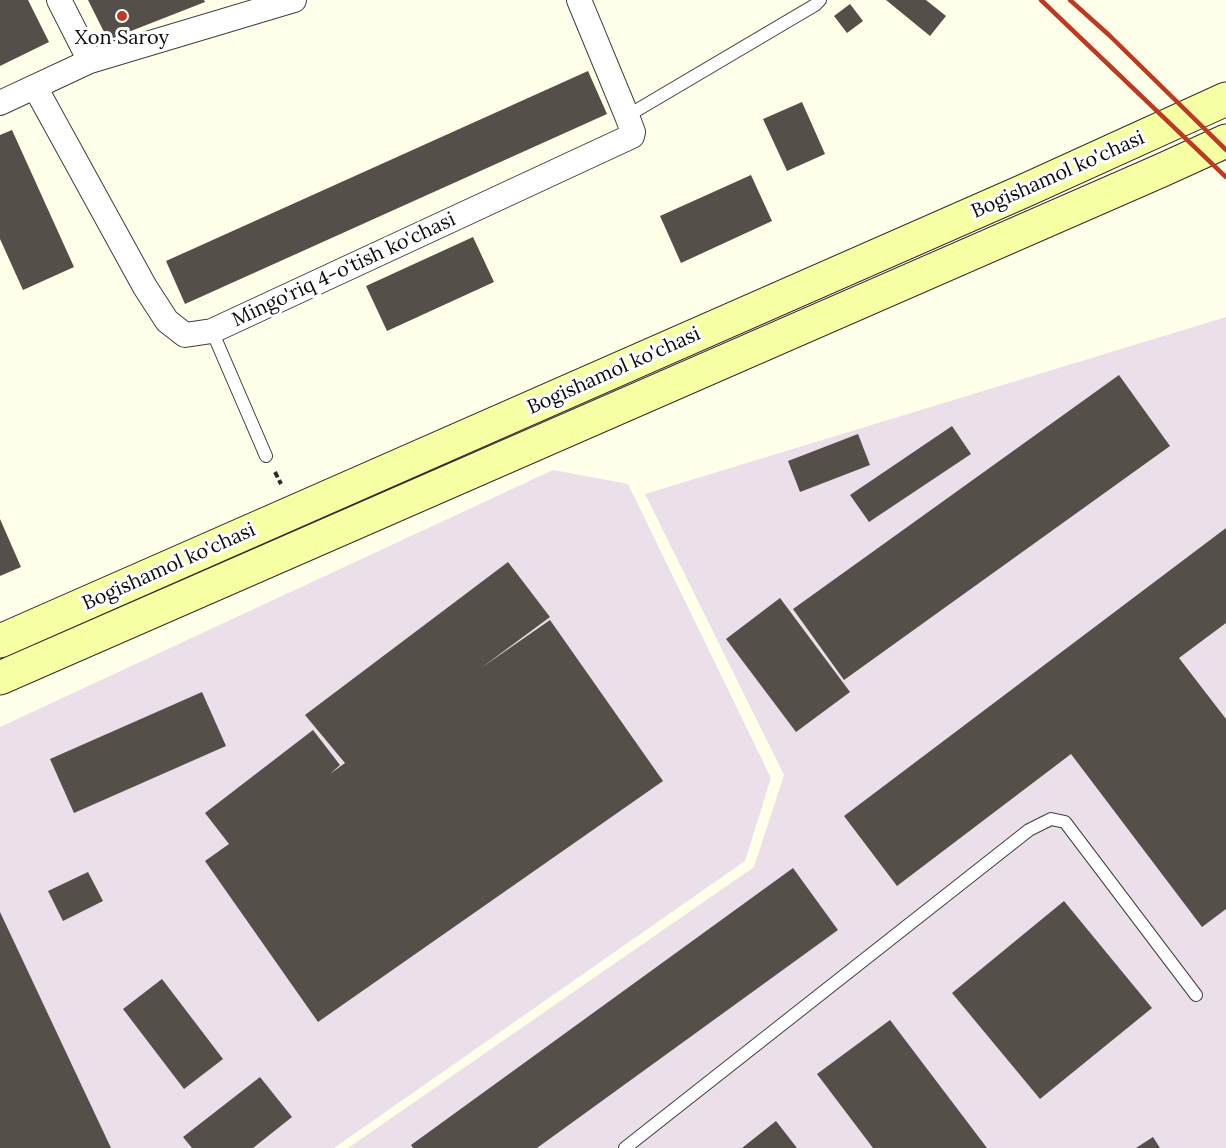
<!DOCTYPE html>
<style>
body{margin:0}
canvas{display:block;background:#ffffea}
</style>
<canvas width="1226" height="1148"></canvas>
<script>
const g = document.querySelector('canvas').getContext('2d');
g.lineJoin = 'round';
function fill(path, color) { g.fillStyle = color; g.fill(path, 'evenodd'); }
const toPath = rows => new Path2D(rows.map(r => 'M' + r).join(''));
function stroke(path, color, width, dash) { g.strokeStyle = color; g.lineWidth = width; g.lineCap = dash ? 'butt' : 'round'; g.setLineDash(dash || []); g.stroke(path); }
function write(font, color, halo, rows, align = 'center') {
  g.font = font + ' Lora,serif'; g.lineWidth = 6; g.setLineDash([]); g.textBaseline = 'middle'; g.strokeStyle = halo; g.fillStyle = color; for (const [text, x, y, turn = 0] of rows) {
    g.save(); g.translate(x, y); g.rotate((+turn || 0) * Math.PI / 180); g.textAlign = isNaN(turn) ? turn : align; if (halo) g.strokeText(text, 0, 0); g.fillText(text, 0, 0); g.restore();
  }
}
fill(toPath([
 [1226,317,1226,1148,348,1148,754,867,784,775,645,494],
 [553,470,628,484,771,778,745,861,334,1148,0,1148,0,727]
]), '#ebdfea');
fill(toPath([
 [0,0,28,0,49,42,0,66],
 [88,0,204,0,205,2,108,40],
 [886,0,926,0,946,16,930,36],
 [850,4,863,21,847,33,834,16],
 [588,71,607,114,185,304,166,261],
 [802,102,825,154,787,171,763,119],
 [12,130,74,267,23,290,0,239,0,135],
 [751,175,772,221,681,263,660,216],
 [473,237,494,282,387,331,366,286],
 [1119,375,1170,446,844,680,793,609],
 [952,426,971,454,869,522,850,495],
 [858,434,870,465,800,492,788,461],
 [0,519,21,567,0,576],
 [1226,528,1226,623,1179,658,1226,719,1226,909,1202,927,1071,754,897,886,844,816],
 [508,562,550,617,481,668,550,620,663,781,318,1022,205,861,229,844,205,813,313,730,340,765,330,774,345,763,305,715],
 [780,598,850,692,796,732,726,639],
 [202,692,226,746,74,813,50,759],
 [793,868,838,930,537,1148,413,1148,411,1145],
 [88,872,103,901,63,921,48,891],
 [1064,901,1152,1008,1040,1099,952,993],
 [0,912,111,1148,0,1148],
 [162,979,223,1059,184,1089,123,1009],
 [890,1020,987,1148,873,1148,817,1074],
 [260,1077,292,1117,253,1148,192,1148,183,1137],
 [776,1121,797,1148,742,1148],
 [1153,1137,1160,1148,1136,1148]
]), '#544f48');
const service = toPath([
 [627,116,815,5,820,0],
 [212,331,266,456],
 [625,1148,1029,830,1051,819,1065,822,1196,995]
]);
const minor = toPath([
 [59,0,90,61],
 [35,87,145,287,167,321,185,335,212,331,632,136,633,132,627,116,579,0],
 [0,103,90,61,294,0]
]);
const secondary = toPath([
 [0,641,1026,190,1226,99],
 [0,678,1160,171,1226,141]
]);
stroke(service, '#3f3f3f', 14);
stroke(minor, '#3f3f3f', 26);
stroke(secondary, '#2e2e2e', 35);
stroke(toPath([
 [275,472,281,484]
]), '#2e2e2e', 4, [6, 3]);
stroke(service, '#fff', 12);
stroke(minor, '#fff', 24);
stroke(secondary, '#f7ffa5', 33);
stroke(toPath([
 [1041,0,1226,177],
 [1070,0,1109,35,1226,150]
]), '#be3921', 4.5);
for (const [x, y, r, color] of [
 [122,16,6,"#be3921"]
]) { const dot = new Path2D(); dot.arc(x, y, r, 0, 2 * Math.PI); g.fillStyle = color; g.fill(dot); stroke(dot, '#fff', 2); }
write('20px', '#0c0c0c', '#fff', [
 ["Xon Saroy",122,38]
]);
write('20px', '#0c0c0c', '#fff', [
 ["Bogishamol ko'chasi",1058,175,-24],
 ["Mingo'riq 4-o'tish ko'chasi",344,270,-25],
 ["Bogishamol ko'chasi",614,371,-24],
 ["Bogishamol ko'chasi",169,567,-24]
]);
</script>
